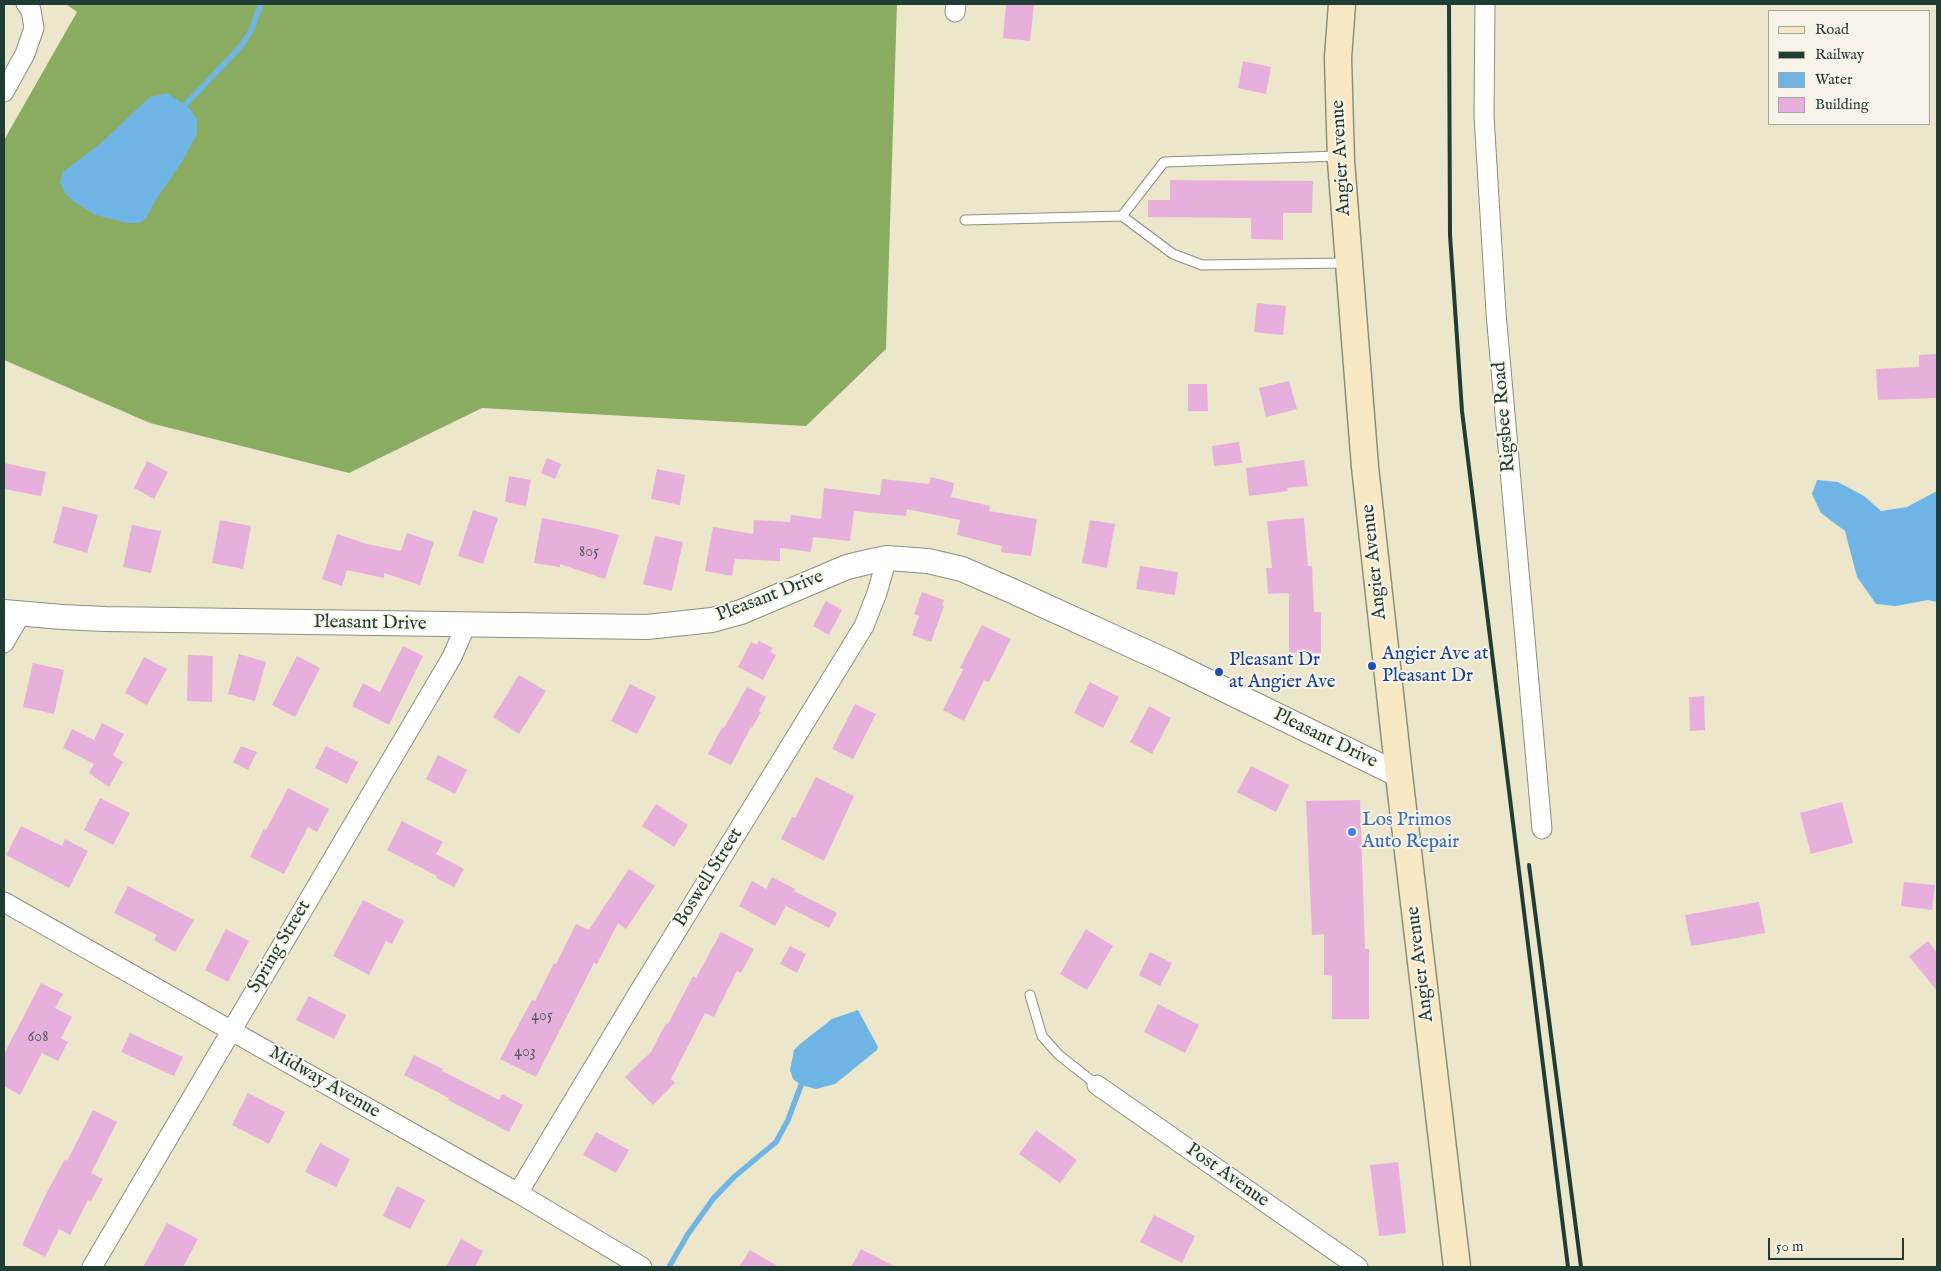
<!DOCTYPE html>
<style>
body{margin:0}
#map{position:relative;width:1941px;height:1271px;overflow:hidden;background:#ece6ca;font-family:"IM FELL English",serif}
canvas{display:block}
.frame{position:absolute;inset:0;border:5px solid #1f3d34;pointer-events:none}
.legend{position:absolute;left:1768px;top:10px;width:162px;height:115px;box-sizing:border-box;background:#f7f3e8;border:1px solid #a1aaa0;margin:0;padding:6px 9px;list-style:none;font-size:15px;color:#1f3d34}
.legend li{display:flex;align-items:center;gap:10px;height:25px}
.legend b{width:25px;border:1px solid #a1aaa0}
.scale{position:absolute;left:1768px;top:1238px;width:136px;height:22px;box-sizing:border-box;border:2px solid #1f3d34;border-top:0;padding-left:6px;font-size:15px;line-height:18px;white-space:nowrap;color:#1f3d34;-webkit-text-stroke:4px #f7f3e8;paint-order:stroke}
</style>
<div id="map">
<canvas width="1941" height="1271"></canvas>
<div class="frame"></div>
<ul class="legend">
<li><b style="height:6px;background:#f8e8c3"></b>Road</li>
<li><b style="height:6px;background:#1f3d34"></b>Railway</li>
<li><b style="height:14px;background:#6eb4e4"></b>Water</li>
<li><b style="height:14px;background:#e7b0dc"></b>Building</li>
</ul>
<div class="scale">50 m</div>
</div>
<script>
const g = document.querySelector('canvas').getContext('2d');
g.lineJoin = 'round';
function fill(path, color) { g.fillStyle = color; g.fill(path, 'evenodd'); }
const toPath = rows => new Path2D(rows.map(r => 'M' + r).join(''));
function stroke(path, color, width, dash) { g.strokeStyle = color; g.lineWidth = width; g.lineCap = dash ? 'butt' : 'round'; g.setLineDash(dash || []); g.stroke(path); }
function write(font, color, halo, rows, align = 'center') {
  g.font = font + ' "IM FELL English",serif'; g.lineWidth = 4; g.setLineDash([]); g.textBaseline = 'middle'; g.strokeStyle = halo; g.fillStyle = color; for (const [text, x, y, turn = 0] of rows) {
    g.save(); g.translate(x, y); g.rotate((+turn || 0) * Math.PI / 180); g.textAlign = isNaN(turn) ? turn : align; if (halo) g.strokeText(text, 0, 0); g.fillText(text, 0, 0); g.restore();
  }
}
fill(toPath([
 [66,4,897,4,886,349,806,426,482,408,349,473,150,423,4,360,4,140,77,12]
]), '#8aac61');
fill(toPath([
 [167,93,189,108,197,119,197,134,182,162,155,201,147,217,140,223,126,223,96,215,74,202,64,192,60,182,63,172,101,143,150,97],
 [1817,480,1838,482,1864,496,1881,511,1907,507,1937,491,1937,602,1928,600,1896,606,1876,604,1857,577,1845,531,1821,513,1812,494],
 [858,1010,878,1047,877,1050,835,1084,816,1089,801,1085,793,1079,790,1070,794,1050,800,1044,832,1019]
]), '#6eb4e4');
stroke(toPath([
 [182,108,241,46,251,31,261,4],
 [669,1267,688,1234,713,1199,734,1177,776,1142,788,1120,801,1085,805,1080]
]), '#6eb4e4', 5.5);
fill(toPath([
 [1006,4,1034,4,1030,41,1003,38],
 [1243,61,1271,67,1266,94,1238,88],
 [1170,180,1313,181,1312,213,1283,213,1283,240,1251,239,1251,218,1148,217,1148,200,1170,200],
 [1257,303,1286,306,1283,335,1254,332],
 [1937,354,1937,398,1878,400,1876,369,1919,367,1919,355],
 [1289,381,1297,409,1266,417,1259,388],
 [1188,384,1207,384,1208,411,1188,411],
 [1239,442,1242,463,1214,466,1212,446],
 [547,458,561,464,555,479,541,473],
 [1304,460,1308,486,1287,488,1288,491,1249,496,1246,468],
 [147,461,168,472,154,499,134,488],
 [4,463,46,472,41,496,4,489],
 [657,469,685,475,680,505,651,499],
 [509,476,531,480,526,506,505,502],
 [931,477,954,483,951,497,990,506,989,511,1037,519,1031,556,1001,552,1002,546,957,535,960,520,907,509,906,516,854,511,850,541,813,537,811,552,780,548,780,561,735,559,732,576,705,571,713,527,753,534,754,520,790,522,791,515,821,519,824,488,880,495,882,479,929,484],
 [63,506,98,515,87,553,53,543],
 [473,510,498,518,483,564,458,556],
 [542,518,593,528,619,535,605,579,560,564,560,567,534,563],
 [1304,518,1308,566,1312,566,1314,612,1321,612,1321,653,1289,653,1289,593,1268,594,1266,568,1272,568,1267,521],
 [220,520,251,526,243,569,212,563],
 [1090,520,1115,524,1107,568,1082,563],
 [132,525,161,531,151,573,123,567],
 [407,533,434,542,420,585,384,573,384,578,347,570,342,586,322,579,337,534,367,544,401,551],
 [655,536,683,542,672,591,643,584],
 [1140,566,1178,572,1175,595,1136,589],
 [922,592,944,600,942,605,944,606,931,642,912,635,919,616,914,614],
 [826,601,842,610,829,635,813,626],
 [982,625,1011,639,989,682,984,680,964,721,943,710,963,669,960,668],
 [759,641,773,648,770,652,776,655,763,680,738,667,751,642,757,645],
 [403,646,423,656,389,725,352,706,363,683,380,692],
 [239,654,266,662,255,701,228,694],
 [188,655,213,656,212,702,187,701],
 [297,656,320,668,295,717,272,705],
 [144,657,167,669,147,705,125,693],
 [33,663,64,670,54,714,23,707],
 [519,675,546,691,519,734,493,717],
 [1090,682,1119,697,1103,728,1074,713],
 [630,684,656,697,637,734,611,721],
 [747,687,766,697,759,711,761,712,752,728,751,727,731,765,708,754,722,727,724,728],
 [1704,696,1705,730,1690,731,1689,697],
 [855,704,876,714,853,759,832,749],
 [1149,706,1171,718,1152,754,1130,742],
 [102,723,124,734,113,755,123,762,109,787,89,773,94,764,63,748,72,729,94,740],
 [241,746,257,752,248,770,233,762],
 [326,746,358,762,347,784,315,768],
 [438,755,467,770,455,794,426,779],
 [1251,766,1289,785,1276,812,1237,792],
 [816,777,854,796,824,861,781,839,792,817,795,818],
 [288,788,329,809,317,832,308,827,284,874,250,857,264,829,266,830],
 [100,798,130,813,113,845,84,830],
 [1360,800,1365,949,1369,949,1369,1019,1332,1019,1332,976,1324,975,1324,934,1312,935,1306,801],
 [1842,802,1853,843,1811,854,1800,813],
 [656,804,688,825,674,847,642,826],
 [402,821,443,842,436,854,464,869,454,887,436,878,437,876,387,850],
 [21,826,62,846,65,839,88,851,69,888,6,855],
 [629,869,655,886,626,929,618,923,597,964,594,963,536,1077,500,1059,532,1000,535,1001,554,963,556,964,576,924,589,930],
 [772,877,795,889,794,891,837,913,829,928,786,906,775,926,739,906,752,881,766,889],
 [1904,882,1935,885,1932,910,1901,906],
 [128,886,194,920,175,952,154,940,157,935,114,913],
 [363,900,404,921,392,944,386,941,369,975,333,956],
 [1759,902,1765,933,1691,946,1685,915],
 [226,929,249,941,228,982,205,970],
 [1086,929,1113,946,1087,990,1060,974],
 [721,932,754,949,741,973,737,971,714,1017,705,1013,671,1079,675,1083,653,1105,625,1077,651,1052,666,1023,668,1024,693,976,696,978],
 [1928,941,1937,953,1937,991,1909,956],
 [790,946,806,954,797,973,780,964],
 [1150,952,1172,963,1160,986,1139,975],
 [41,983,63,994,55,1008,72,1017,61,1038,68,1042,58,1061,42,1053,20,1095,4,1086,4,1054],
 [309,996,346,1015,334,1039,296,1020],
 [1158,1004,1199,1025,1185,1053,1144,1032],
 [130,1033,183,1057,174,1076,121,1052],
 [414,1055,443,1069,442,1071,499,1100,502,1094,523,1105,509,1132,448,1100,449,1098,404,1075],
 [248,1093,285,1112,269,1144,232,1125],
 [93,1110,117,1122,91,1173,103,1179,91,1201,88,1200,70,1235,59,1229,45,1257,22,1245,46,1194,65,1159,67,1161],
 [1036,1130,1077,1160,1060,1183,1019,1154],
 [596,1132,629,1150,616,1173,583,1155],
 [320,1143,350,1159,336,1187,305,1172],
 [1398,1162,1406,1233,1379,1236,1370,1165],
 [397,1186,425,1200,410,1229,383,1216],
 [1154,1215,1195,1236,1182,1263,1140,1242],
 [167,1223,198,1239,183,1267,143,1267],
 [461,1239,483,1251,475,1267,446,1267],
 [861,1249,896,1267,851,1267],
 [750,1250,779,1267,739,1267]
]), '#e7b0dc');
const service = toPath([
 [1122,216,1173,254,1202,265,1346,263],
 [965,220,1122,216,1164,162,1338,156],
 [1030,995,1042,1036,1059,1055,1097,1085]
]);
const minor = toPath([
 [1485,4,1484,116,1496,313,1542,829],
 [955,12,956,4],
 [4,92,25,54,34,28,31,10,26,4],
 [4,643,21,614],
 [4,902,518,1193,642,1267],
 [1097,1085,1358,1267],
 [518,1193,642,987,864,626,877,593,887,558],
 [92,1267,452,657,466,625]
]);
const tertiary = toPath([
 [4,612,62,617,105,619,647,627,712,620,741,612,847,567,872,561,887,558,928,561,962,569,1010,590,1168,662,1399,775]
]);
const secondary = toPath([
 [1342,4,1338,58,1341,161,1365,467,1399,775,1457,1267]
]);
stroke(service, '#86927f', 11);
stroke(minor, '#86927f', 21);
stroke(tertiary, '#86927f', 26);
stroke(secondary, '#86927f', 29);
stroke(service, '#fff', 9);
stroke(minor, '#fff', 19);
stroke(tertiary, '#fff', 24);
stroke(secondary, '#f8e8c3', 26);
stroke(toPath([
 [1449,4,1450,235,1462,411,1568,1267],
 [1529,865,1581,1267]
]), '#1f3d34', 4);
for (const [x, y, r, color] of [
 [1372,666,5,"#1a4fb4"],
 [1219,672,5,"#1a4fb4"],
 [1352,832,5,"#3f7fe0"]
]) { const dot = new Path2D(); dot.arc(x, y, r, 0, 2 * Math.PI); g.fillStyle = color; g.fill(dot); stroke(dot, '#f7f3e8', 2); }
write('16px', '#515a5e', null, [
 ["805",589,553],
 ["405",542,1017],
 ["608",38,1038],
 ["403",525,1053]
]);
write('19px', '#1f3d34', '#f7f3e8', [
 ["Angier Avenue",1342,158,-93],
 ["Rigsbee Road",1505,417,-95],
 ["Angier Avenue",1375,562,-96],
 ["Pleasant Drive",770,597,-21],
 ["Pleasant Drive",370,624,1],
 ["Pleasant Drive",1325,739,26],
 ["Boswell Street",709,878,-58],
 ["Spring Street",280,947,-59],
 ["Angier Avenue",1421,964,-97],
 ["Midway Avenue",324,1083,30],
 ["Post Avenue",1227,1176,35]
]);
write('19px', '#164399', '#f7f3e8', [
 ["Angier Ave at",1382,655],
 ["Pleasant Dr",1382,677],
 ["Pleasant Dr",1229,661],
 ["at Angier Ave",1229,683]
], 'left');
write('19px', '#366cbe', '#f7f3e8', [
 ["Los Primos",1362,821],
 ["Auto Repair",1362,843]
], 'left');
</script>
